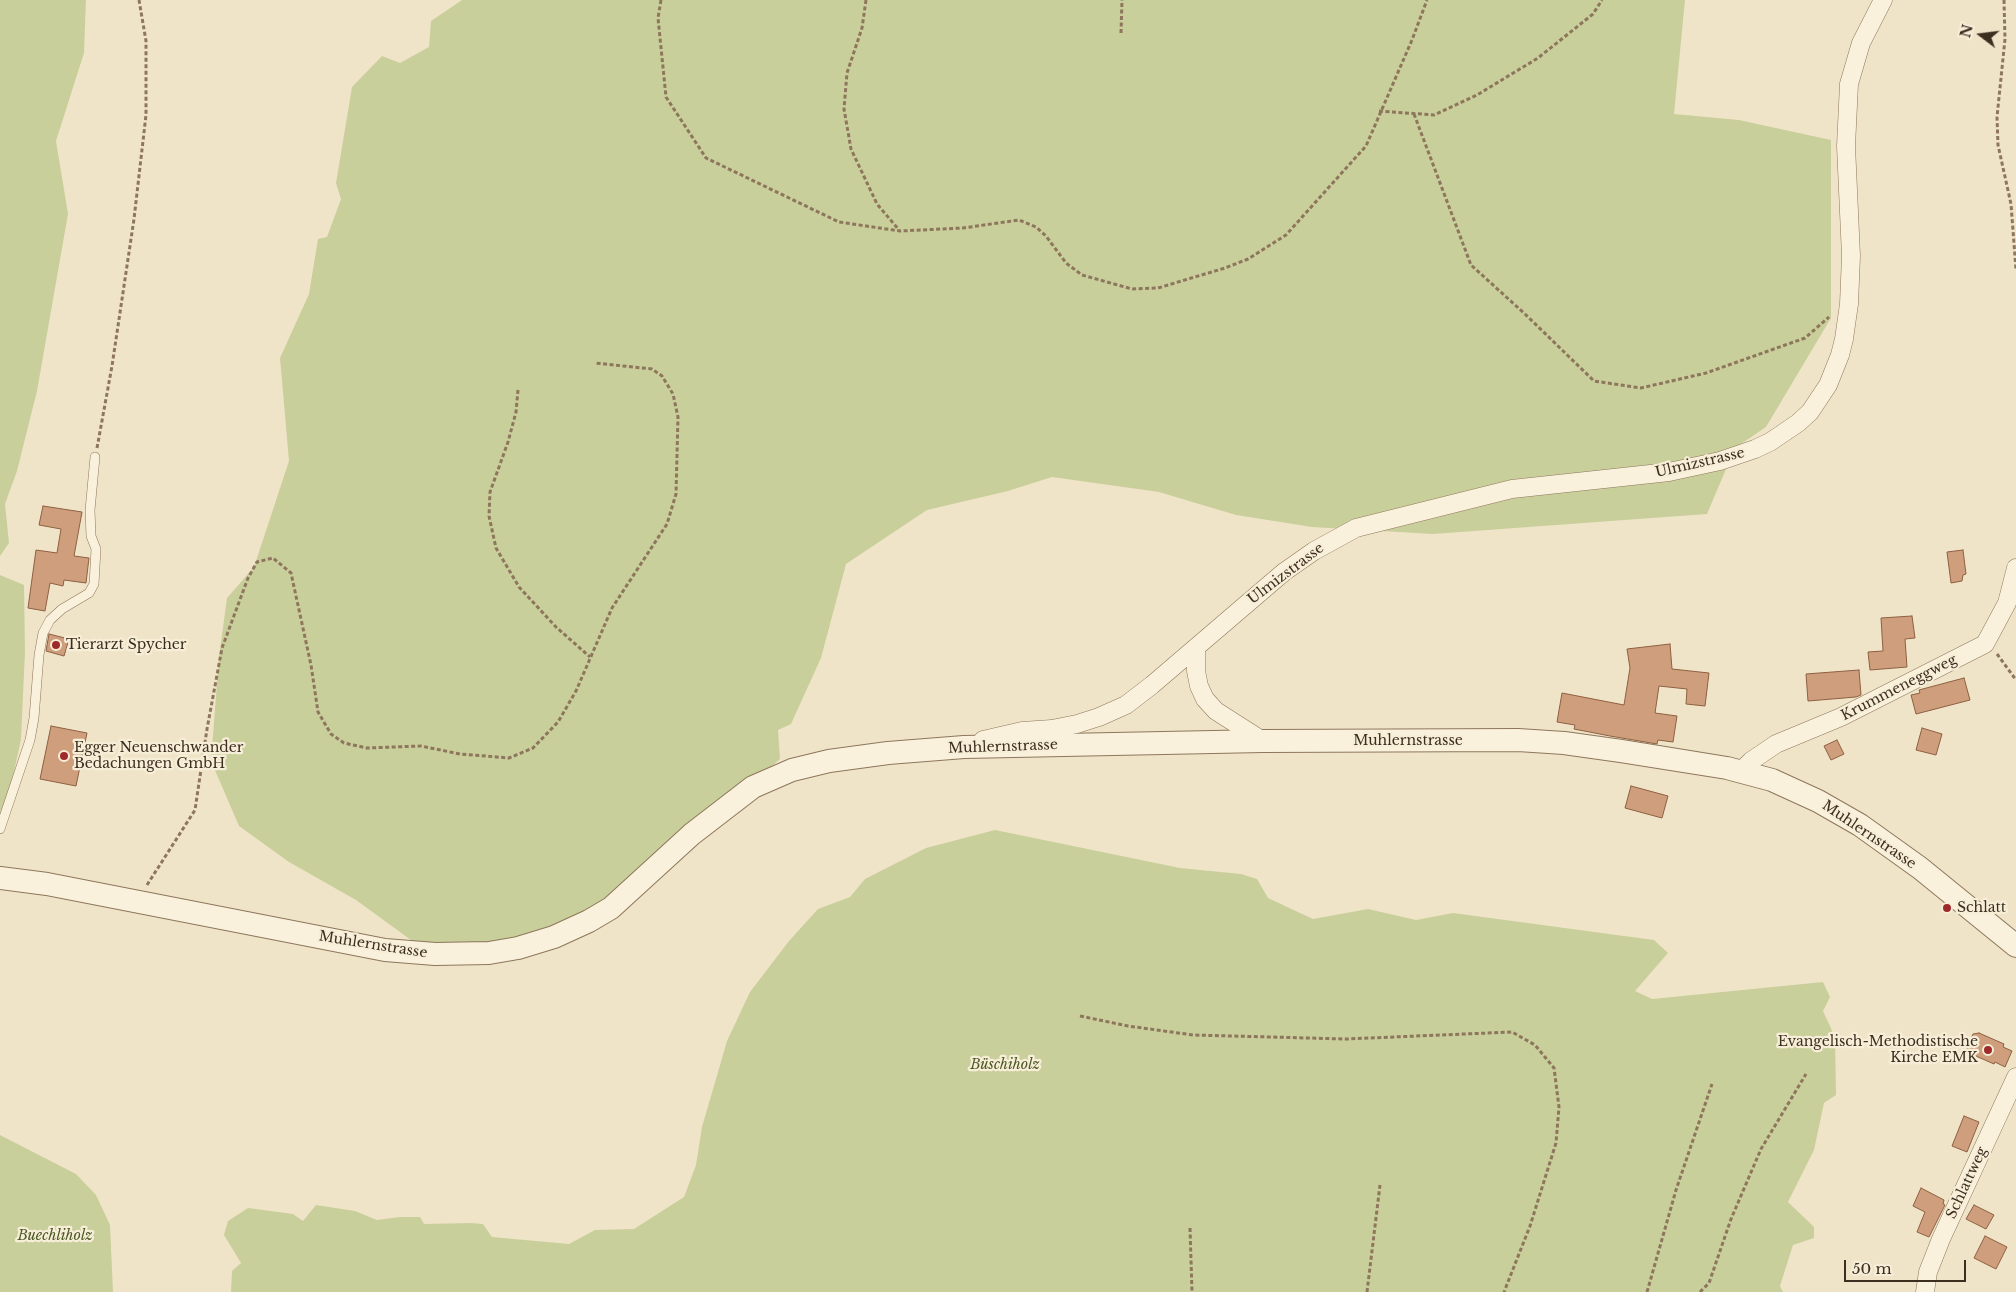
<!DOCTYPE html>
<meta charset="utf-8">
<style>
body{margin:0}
#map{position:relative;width:2016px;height:1292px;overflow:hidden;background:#f0e4c8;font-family:"Libre Baskerville",serif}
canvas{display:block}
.north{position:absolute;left:1956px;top:10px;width:50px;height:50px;-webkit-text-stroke:4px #f7eed8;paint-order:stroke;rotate:285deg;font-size:14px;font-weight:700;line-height:20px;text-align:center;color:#3d2e20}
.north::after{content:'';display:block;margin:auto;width:18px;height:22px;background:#3d2e20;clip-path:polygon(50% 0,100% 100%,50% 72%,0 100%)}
.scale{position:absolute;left:1844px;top:1260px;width:122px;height:22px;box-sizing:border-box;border:2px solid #3d2e20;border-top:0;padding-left:6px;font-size:15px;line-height:18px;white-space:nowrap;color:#3d2e20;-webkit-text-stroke:4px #f7eed8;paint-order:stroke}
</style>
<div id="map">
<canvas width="2016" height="1292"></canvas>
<div class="north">N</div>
<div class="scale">50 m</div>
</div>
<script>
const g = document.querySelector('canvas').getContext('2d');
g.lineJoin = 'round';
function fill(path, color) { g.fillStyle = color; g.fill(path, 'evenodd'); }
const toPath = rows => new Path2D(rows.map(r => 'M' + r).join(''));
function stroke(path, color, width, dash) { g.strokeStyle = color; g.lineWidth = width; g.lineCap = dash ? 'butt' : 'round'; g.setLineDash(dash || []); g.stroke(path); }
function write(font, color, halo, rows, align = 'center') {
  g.font = font + ' "Libre Baskerville",serif'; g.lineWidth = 4.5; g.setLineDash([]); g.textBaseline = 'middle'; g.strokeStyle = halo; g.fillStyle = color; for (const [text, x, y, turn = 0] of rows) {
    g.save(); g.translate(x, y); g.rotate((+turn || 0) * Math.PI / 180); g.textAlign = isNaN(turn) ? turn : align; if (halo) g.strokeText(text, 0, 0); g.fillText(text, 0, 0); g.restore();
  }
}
fill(toPath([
 [0,0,86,0,84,53,56,141,68,214,37,391,17,471,5,504,9,543,0,556],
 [462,0,1685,0,1674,114,1739,120,1831,140,1831,318,1766,427,1735,448,1707,514,1433,534,1312,527,1236,515,1159,492,1052,477,1008,491,927,510,846,564,821,658,791,724,778,730,780,759,617,900,519,944,415,943,356,900,289,862,239,826,211,761,219,657,227,598,254,567,289,461,280,358,309,294,318,239,327,237,341,199,336,183,352,87,382,56,400,63,429,47,431,21],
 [0,575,24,585,25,652,21,739,11,786,0,812],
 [995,830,1180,868,1241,874,1257,879,1268,898,1313,919,1368,909,1416,920,1453,913,1654,940,1668,953,1635,991,1652,999,1823,982,1830,997,1823,1011,1835,1037,1836,1095,1824,1103,1814,1150,1788,1202,1814,1227,1814,1238,1793,1245,1780,1286,1783,1292,231,1292,232,1271,241,1263,224,1235,228,1221,248,1208,293,1214,303,1221,316,1205,355,1211,377,1220,400,1217,420,1217,424,1224,471,1223,483,1224,492,1237,569,1244,595,1230,634,1229,684,1197,696,1165,702,1127,727,1041,750,992,789,941,818,909,850,897,865,879,926,848],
 [0,1135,76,1174,96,1195,110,1225,113,1292,0,1292]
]), '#c9cf9b');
const building = toPath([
 [43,506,82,512,74,556,89,558,86,583,64,580,63,586,50,583,45,611,28,608,36,550,57,553,61,529,39,525,43,506],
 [1963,550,1966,574,1963,575,1962,581,1951,583,1947,552,1963,550],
 [1912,616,1915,638,1905,639,1907,667,1870,670,1868,652,1883,651,1881,618,1912,616],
 [49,634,69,639,64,656,46,651,49,634],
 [1670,644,1672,669,1709,673,1705,706,1686,704,1687,689,1659,686,1655,713,1677,716,1673,742,1658,740,1657,744,1610,736,1574,729,1575,725,1557,722,1562,693,1624,705,1630,668,1627,649,1670,644],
 [1859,670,1861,695,1856,697,1808,701,1806,674,1859,670],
 [1964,678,1970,700,1916,714,1911,695,1920,693,1919,690,1964,678],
 [51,726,87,733,76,786,40,779,51,726],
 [1922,728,1942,734,1936,755,1916,750,1922,728],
 [1837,740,1844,754,1831,760,1824,746,1837,740],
 [1631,786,1668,796,1662,818,1625,808,1631,786],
 [1979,1033,2004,1044,2003,1047,2012,1051,2005,1067,1995,1062,1994,1064,1969,1053,1967,1048,1973,1034,1979,1033],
 [1964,1116,1979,1122,1967,1152,1952,1146,1964,1116],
 [1921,1188,1944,1200,1943,1204,1945,1205,1929,1237,1917,1232,1925,1212,1913,1206,1921,1188],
 [1974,1205,1994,1215,1986,1229,1966,1219,1974,1205],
 [1985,1236,2007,1247,1996,1269,1974,1258,1985,1236]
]);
fill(building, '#cf9f7d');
stroke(building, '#8d5f41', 1);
const service = toPath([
 [0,829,30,740,34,718,39,655,43,633,50,620,62,609,89,593,94,584,96,549,91,536,90,510,95,457]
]);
const minor = toPath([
 [1196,648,1196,671,1199,686,1205,699,1216,711,1263,741],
 [983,740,1022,731,1052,729,1077,724,1099,717,1126,705,1152,685,1284,572,1314,551,1356,528,1512,489,1669,472,1720,461,1755,449,1770,442,1798,423,1810,412,1828,385,1840,355,1844,339,1849,304,1851,256,1846,146,1849,84,1861,43,1883,0],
 [1741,771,1751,761,1776,744,1841,717,1985,644,2007,603,2016,568],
 [1925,1292,1928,1272,1941,1239,2016,1077]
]);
const tertiary = toPath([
 [0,878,47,884,385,950,435,954,489,953,518,948,554,937,589,921,611,908,692,834,753,787,792,770,829,761,888,753,964,747,1263,741,1518,740,1564,743,1621,751,1727,768,1772,780,1818,801,1860,825,1920,868,2016,946]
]);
stroke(service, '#8d765c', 10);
stroke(minor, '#8d765c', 19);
stroke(tertiary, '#8d765c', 24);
stroke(toPath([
 [661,0,658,18,666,97,706,158,839,222,900,231,963,228,1019,220,1036,227,1046,236,1066,263,1082,275,1132,289,1158,288,1225,268,1248,259,1286,235,1366,146,1412,40,1427,0],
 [866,0,862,28,847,73,844,109,851,149,877,204,899,230],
 [2004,0,2005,39,1997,117,1998,145,2011,204,2016,270],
 [1121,33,1122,0],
 [1379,111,1434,115,1477,95,1538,58,1593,14,1602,0],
 [1414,114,1471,265,1525,314,1594,381,1641,388,1706,373,1805,338,1829,317],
 [518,390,516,412,508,442,490,492,489,516,496,548,519,587,556,627,590,657],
 [97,448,112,366,134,219,146,115,146,41,139,0],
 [1997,654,2016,680],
 [147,885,195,810,207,729,222,648,248,578,257,562,273,558,291,573,311,665,318,712,331,734,344,743,367,748,421,746,460,754,509,758,533,748,558,722,576,691,612,608,667,524,676,494,678,417,673,394,662,376,652,369,595,363],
 [1080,1016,1128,1026,1193,1035,1346,1039,1512,1032,1535,1045,1554,1068,1559,1107,1556,1143,1530,1226,1504,1292],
 [1190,1228,1192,1292],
 [1367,1292,1380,1185],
 [1647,1292,1676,1190,1712,1084],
 [1700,1292,1709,1283,1731,1219,1761,1149,1806,1074]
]), '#8d765c', 3, [4, 2.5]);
stroke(service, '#faf1dc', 9);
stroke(minor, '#faf1dc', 18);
stroke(tertiary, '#faf1dc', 22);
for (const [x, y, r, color] of [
 [56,645,5,"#9e2a2b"],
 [64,756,5,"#9e2a2b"],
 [1947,908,5,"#9e2a2b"],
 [1988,1050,5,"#9e2a2b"]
]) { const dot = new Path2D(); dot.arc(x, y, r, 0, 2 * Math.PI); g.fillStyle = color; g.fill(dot); stroke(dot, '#f7eed8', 2); }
write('14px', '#3d2e20', '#f7eed8', [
 ["Ulmizstrasse",1700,463,-13],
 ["Ulmizstrasse",1286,574,-37],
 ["Krummeneggweg",1899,688,-27],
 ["Muhlernstrasse",1408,741],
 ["Muhlernstrasse",1003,747,-2],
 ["Muhlernstrasse",1869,835,34],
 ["Muhlernstrasse",373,945,9],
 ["Schlattweg",1967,1183,-65]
]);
write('14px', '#3d2e20', '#f7eed8', [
 ["Tierarzt Spycher",66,645],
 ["Egger Neuenschwander",74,748],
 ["Bedachungen GmbH",74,764],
 ["Schlatt",1957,908],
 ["Evangelisch-Methodistische",1978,1042,"right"],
 ["Kirche EMK",1978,1058,"right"]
], 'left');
write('italic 14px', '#4d5a26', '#f7eed8', [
 ["Büschiholz",1005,1065],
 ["Buechliholz",55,1236]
]);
</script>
